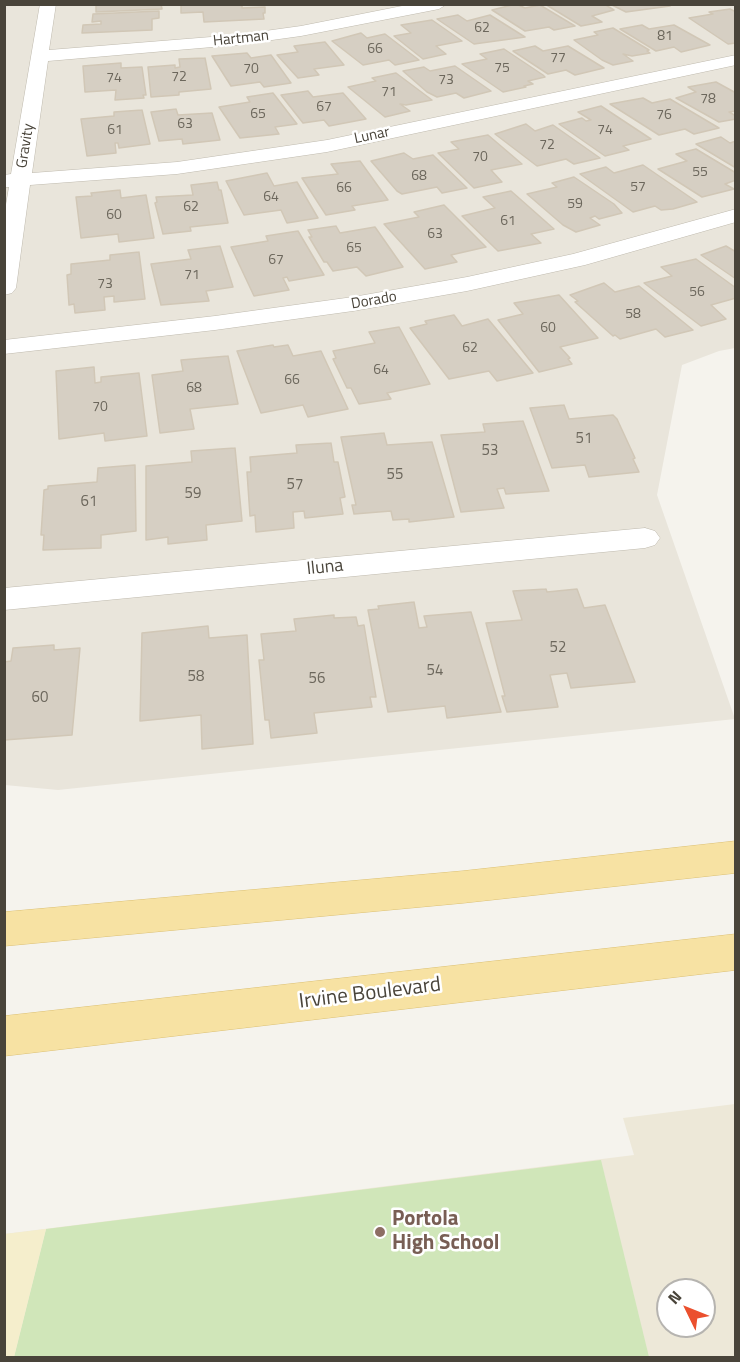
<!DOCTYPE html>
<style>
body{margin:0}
#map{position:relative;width:740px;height:1362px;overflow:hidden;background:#f5f3ed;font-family:"Titillium Web",sans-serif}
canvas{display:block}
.frame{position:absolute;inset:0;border:6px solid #49443a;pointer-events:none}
.north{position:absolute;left:656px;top:1278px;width:60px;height:60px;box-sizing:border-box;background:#fff;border:2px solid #b6b4b0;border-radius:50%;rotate:313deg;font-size:16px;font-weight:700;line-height:24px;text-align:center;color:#49443a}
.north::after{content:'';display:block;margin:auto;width:21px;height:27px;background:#eb502e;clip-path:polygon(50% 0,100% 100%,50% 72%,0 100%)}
</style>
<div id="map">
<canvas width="740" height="1362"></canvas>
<div class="frame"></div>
<div class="north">N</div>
</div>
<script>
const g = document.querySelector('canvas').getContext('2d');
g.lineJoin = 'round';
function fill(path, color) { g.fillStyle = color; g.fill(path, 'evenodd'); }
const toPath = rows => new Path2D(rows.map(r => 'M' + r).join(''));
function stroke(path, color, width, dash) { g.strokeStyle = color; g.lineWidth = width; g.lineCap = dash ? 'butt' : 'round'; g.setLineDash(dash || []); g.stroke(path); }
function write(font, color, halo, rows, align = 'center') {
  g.font = font + ' "Titillium Web",sans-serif'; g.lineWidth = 5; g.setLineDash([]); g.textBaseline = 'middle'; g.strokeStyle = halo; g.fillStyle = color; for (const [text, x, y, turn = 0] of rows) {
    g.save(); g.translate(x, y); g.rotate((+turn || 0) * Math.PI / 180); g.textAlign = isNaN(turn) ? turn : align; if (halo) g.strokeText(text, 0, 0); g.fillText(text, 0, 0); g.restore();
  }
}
fill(toPath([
 [4,5,735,5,735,348,719,351,682,365,657,495,735,719,58,790,5,785]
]), '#e9e5db');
fill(toPath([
 [735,1104,735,1357,5,1357,4,1234,634,1155,623,1118],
 [668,1290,704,1290,704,1326,668,1326]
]), '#ede8d8');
fill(toPath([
 [601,1160,649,1357,14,1357,46,1229]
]), '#d0e6b9');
fill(toPath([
 [46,1229,14,1357,5,1357,5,1234]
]), '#f5eecc');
const building = toPath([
 [83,4,161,4,162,9,96,12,96,5,83,4],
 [181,4,242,4,242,8,265,7,265,13,263,13,264,19,204,22,203,12,181,13,181,4],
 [516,4,525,8,540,5,575,26,554,30,549,27,525,31,492,10,516,4],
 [545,4,604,4,614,10,592,16,602,22,581,26,545,4],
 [610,4,667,4,670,6,626,12,610,4],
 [730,9,736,12,736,43,728,44,689,18,713,14,709,12,730,9],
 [159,11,159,18,152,19,152,30,82,33,83,25,101,24,101,21,92,22,93,14,159,11],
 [458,15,467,21,490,15,525,37,474,44,437,19,458,15],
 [432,20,462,41,436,46,446,54,423,59,394,36,411,33,401,25,432,20],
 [642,25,649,29,674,25,710,45,681,52,674,47,656,51,620,29,642,25],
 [613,28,649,50,647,51,650,53,632,56,623,54,633,61,613,65,602,60,574,40,598,35,594,32,613,28],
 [361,33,367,38,385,34,419,60,395,65,389,60,363,65,332,41,361,33],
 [325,42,344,65,314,69,319,75,298,78,277,55,298,52,294,46,325,42],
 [535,46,543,51,568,46,604,68,575,75,566,70,548,74,513,51,535,46],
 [504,49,543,75,545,77,528,81,533,84,524,86,526,87,503,92,462,64,487,59,480,54,504,49],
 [247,53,251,58,271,55,291,83,264,87,260,82,231,86,212,56,247,53],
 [205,58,211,89,179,92,179,95,151,97,148,67,175,65,175,68,180,67,179,59,205,58],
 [121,63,121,68,142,67,146,95,143,95,144,98,115,100,116,90,85,92,83,66,121,63],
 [455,66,491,91,464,98,456,93,437,97,427,92,403,71,424,67,430,71,455,66],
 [396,73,432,100,406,105,400,104,410,111,385,117,348,87,376,81,372,78,396,73],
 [716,82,736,93,736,111,729,112,736,116,736,119,719,122,676,98,696,92,688,87,716,82],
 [308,91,313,97,343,93,366,119,329,126,324,120,303,123,281,95,308,91],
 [273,93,297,124,275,127,279,134,240,138,219,107,250,102,247,97,273,93],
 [643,98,652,103,670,99,719,128,694,134,685,129,659,135,610,104,643,98],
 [601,106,651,139,623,146,629,150,605,156,559,124,582,118,586,121,591,120,578,112,601,106],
 [176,109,178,115,212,113,220,140,183,144,182,139,159,141,151,112,176,109],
 [142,110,150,144,119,148,118,143,115,143,116,153,87,156,81,119,114,116,114,112,142,110],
 [526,124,535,131,553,125,600,158,574,164,566,159,537,166,495,134,526,124],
 [488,135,522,164,491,170,502,182,474,188,438,153,459,149,451,142,488,135],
 [721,137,730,143,736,141,736,168,696,144,721,137],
 [696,149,736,173,736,180,725,184,734,189,702,197,658,169,687,161,676,154,696,149],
 [404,153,413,159,433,155,467,188,442,193,437,187,402,194,397,191,371,161,404,153],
 [360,161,388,200,352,206,355,210,326,215,302,178,338,174,331,164,360,161],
 [643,165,697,202,673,209,661,210,655,206,633,212,580,174,606,167,614,173,643,165],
 [267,173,274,186,297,182,318,218,287,223,281,210,244,215,226,181,267,173],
 [574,177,614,204,622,213,599,219,595,216,590,218,600,225,576,232,563,225,527,194,557,187,552,183,574,177],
 [217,182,219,190,221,190,228,223,190,227,191,231,163,234,155,203,157,202,156,197,193,195,191,185,217,182],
 [120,190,121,198,146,195,154,238,119,242,118,234,81,238,76,197,92,196,91,193,120,190],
 [511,191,554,229,531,234,541,243,498,251,462,216,495,208,483,197,511,191],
 [444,205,486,247,451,255,457,262,425,269,384,224,419,217,414,212,444,205],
 [336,226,340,233,375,227,403,267,366,276,357,267,333,271,327,262,324,262,309,237,312,237,308,230,336,226],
 [298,231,324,275,289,281,287,277,283,278,289,290,254,296,231,247,268,241,266,236,298,231],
 [220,246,233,287,206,291,209,301,161,305,151,264,191,259,188,250,220,246],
 [726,246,736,252,736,279,701,255,726,246],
 [139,252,145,299,114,302,114,296,104,297,105,310,75,313,74,304,69,305,67,275,71,274,71,264,110,260,110,255,139,252],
 [696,259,736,288,736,298,711,305,726,319,701,326,644,283,672,276,661,267,696,259],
 [604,283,615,292,639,286,693,330,665,337,656,329,620,339,615,335,613,336,575,302,578,301,570,295,604,283],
 [559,295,598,338,560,347,570,358,568,359,572,364,539,372,498,320,523,314,514,303,559,295],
 [454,315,462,326,488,319,533,373,497,381,489,371,449,379,410,328,427,324,425,321,454,315],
 [399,327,430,384,387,393,391,399,359,404,351,388,347,388,333,359,336,358,333,351,375,343,369,332,399,327],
 [273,345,274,347,288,345,293,356,321,351,348,409,308,417,303,405,261,413,237,351,273,345],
 [228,356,238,404,190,409,194,429,160,433,152,375,183,371,181,360,228,356],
 [94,367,95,383,101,382,101,377,139,373,147,436,105,441,104,433,59,439,56,371,94,367],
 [564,405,569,419,613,415,617,419,635,458,633,459,639,472,589,477,585,465,552,468,530,408,564,405],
 [523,421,549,491,506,494,504,488,497,489,504,508,461,512,441,435,485,432,483,424,523,421],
 [384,433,387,445,432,442,454,517,409,522,409,519,393,520,391,511,354,514,352,505,356,505,341,437,384,433],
 [331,443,334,462,338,462,345,497,340,498,343,514,305,518,304,511,293,512,294,528,256,532,255,515,250,516,247,472,251,472,250,457,297,453,296,445,331,443],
 [235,448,242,521,206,525,207,540,168,544,168,537,146,540,146,466,192,462,191,451,235,448],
 [135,465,136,531,101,535,101,548,43,550,44,535,41,535,44,490,48,489,48,486,97,482,98,468,135,465],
 [546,589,547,592,577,589,584,608,605,605,635,682,571,688,567,673,550,675,558,707,507,712,502,696,505,696,486,623,522,620,513,591,546,589],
 [414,602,419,628,427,627,424,616,471,612,501,712,447,718,445,706,388,712,368,610,379,609,378,606,414,602],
 [334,615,334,618,356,617,358,626,364,625,376,697,370,697,372,707,314,713,317,733,271,738,269,720,265,720,259,660,264,660,261,634,296,631,294,619,334,615],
 [208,626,209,638,247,635,253,744,202,749,201,715,140,721,142,633,208,626],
 [54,645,54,650,80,648,72,735,4,740,4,662,11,661,13,648,54,645]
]);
fill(building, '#d6cfc3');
stroke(building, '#d1c7b6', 1.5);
const street = toPath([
 [40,4,56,4,49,50,236,35,301,26,412,4,447,4,439,9,301,36,236,45,48,61,32,173,177,162,327,140,736,55,736,65,327,152,177,174,30,185,16,288,12,293,4,295,4,216,9,187,4,187,4,175,11,174,40,4],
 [736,209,736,222,585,265,467,291,353,311,215,330,4,354,4,340,215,316,353,297,467,277,573,254,736,209],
 [645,528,655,531,660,538,655,545,645,548,4,610,4,588,645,528]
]);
const primary = toPath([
 [736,841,736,873,463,903,4,946,4,912,463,871,736,841],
 [736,934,736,970,4,1056,4,1016,736,934]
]);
stroke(street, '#c0bbaf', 1);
stroke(primary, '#dcc073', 1);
fill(street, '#fff');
fill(primary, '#f7e2a3');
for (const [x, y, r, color] of [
 [380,1232,6,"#8d6e63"]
]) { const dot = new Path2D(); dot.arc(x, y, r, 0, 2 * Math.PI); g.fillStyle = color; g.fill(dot); stroke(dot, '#fff', 2); }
write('14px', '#6c675c', null, [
 ["62",482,29],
 ["81",665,37],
 ["66",375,50],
 ["77",558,59],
 ["75",502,69],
 ["70",251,70],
 ["72",179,78],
 ["74",114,79],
 ["73",446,81],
 ["71",389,93],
 ["78",708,100],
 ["67",324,108],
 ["65",258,115],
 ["76",664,116],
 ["63",185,125],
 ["61",115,131],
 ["74",605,131],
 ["72",547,146],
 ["70",480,158],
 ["55",700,173],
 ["68",419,177],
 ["57",638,188],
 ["66",344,189],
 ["64",271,198],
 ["59",575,205],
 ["62",191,208],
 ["60",114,216],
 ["61",508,222],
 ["63",435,235],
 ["65",354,249],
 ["67",276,261],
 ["71",192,276],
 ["73",105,285],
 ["56",697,293],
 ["58",633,315],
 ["60",548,329],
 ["62",470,349],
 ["64",381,371],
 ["66",292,381],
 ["68",194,389],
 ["70",100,408]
]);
write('15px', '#49443a', '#fff', [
 ["Hartman",241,39,-6],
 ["Lunar",372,136,-12],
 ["Gravity",26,146,-81],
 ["Dorado",374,301,-10]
]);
write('15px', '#6c675c', null, [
 ["51",584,439],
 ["53",490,451],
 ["55",395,475],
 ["57",295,485],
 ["59",193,494],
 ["61",89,502],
 ["52",558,648],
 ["54",435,671],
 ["58",196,677],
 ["56",317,679],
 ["60",40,698]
]);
write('18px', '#49443a', '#fff', [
 ["Iluna",325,568,-6]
]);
write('21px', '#49443a', '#fff', [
 ["Irvine Boulevard",370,994,-7]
]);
write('bold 21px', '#785e54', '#fff', [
 ["Portola",392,1220],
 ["High School",392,1244]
], 'left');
</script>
